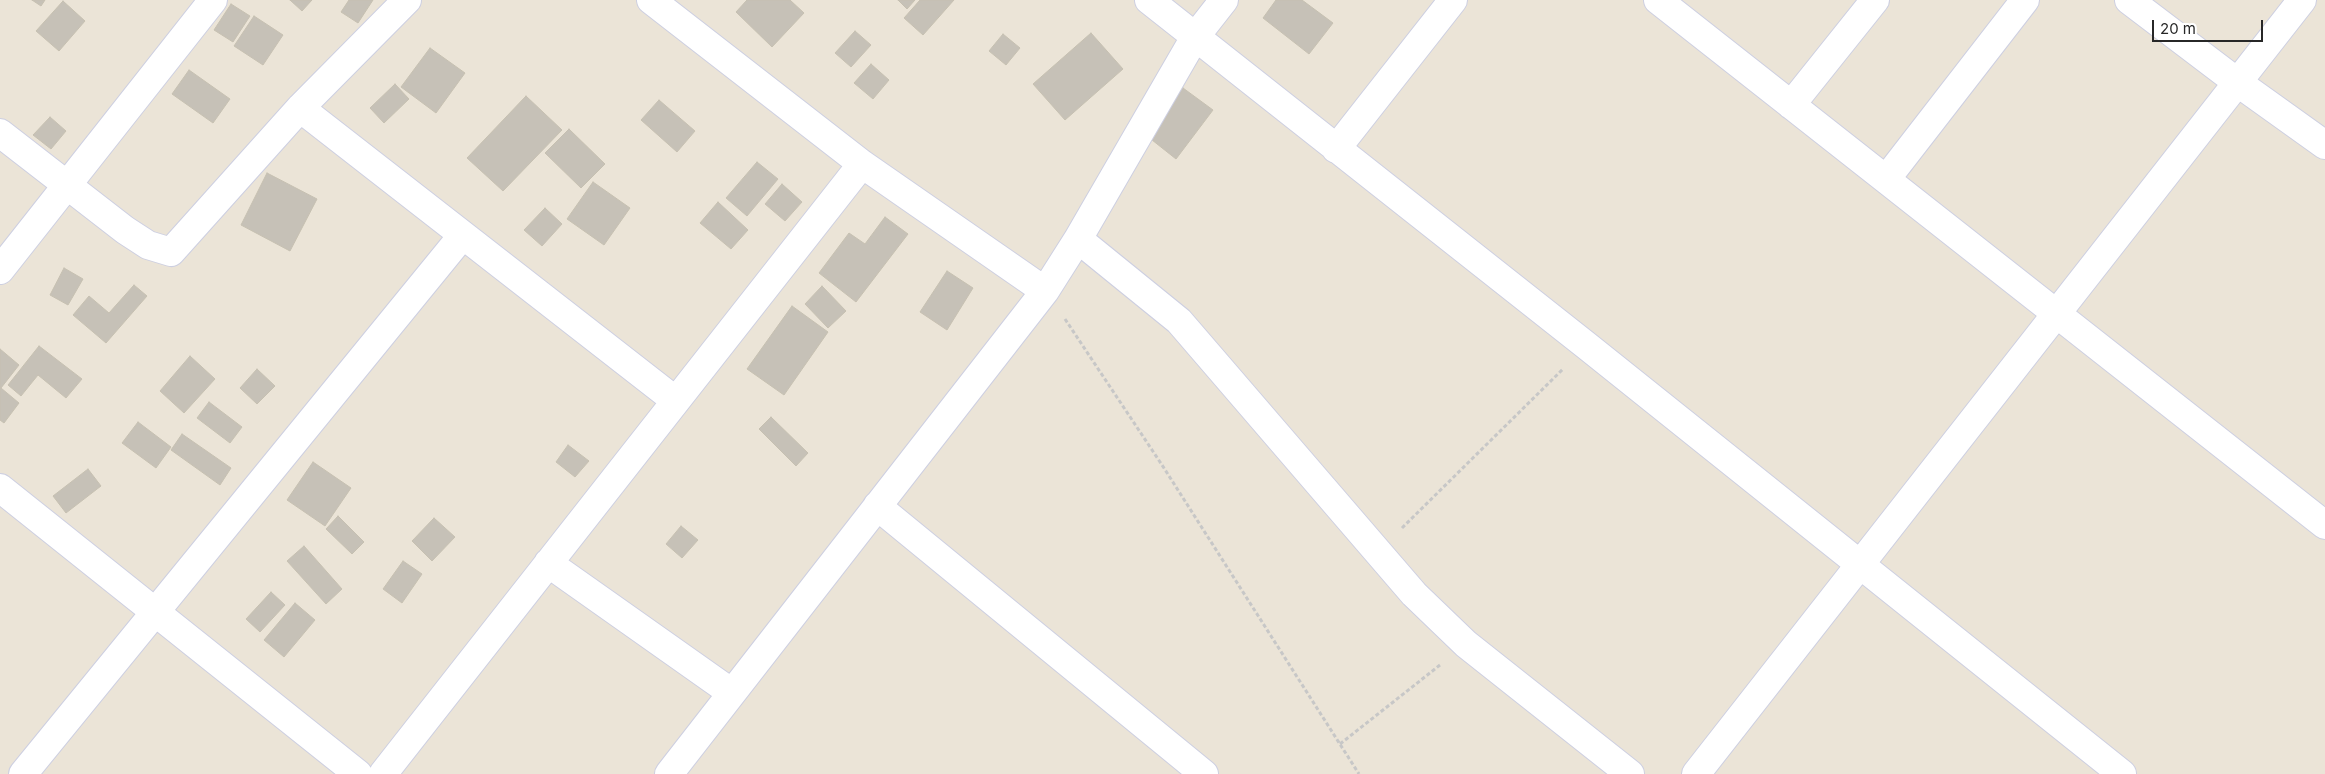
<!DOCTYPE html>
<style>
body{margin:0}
#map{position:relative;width:2325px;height:774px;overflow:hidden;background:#ebe4d7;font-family:Inter,sans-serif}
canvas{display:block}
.scale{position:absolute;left:2152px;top:20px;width:111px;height:22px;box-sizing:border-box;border:2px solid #272727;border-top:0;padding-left:6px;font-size:15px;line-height:18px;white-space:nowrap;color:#272727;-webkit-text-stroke:4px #fff;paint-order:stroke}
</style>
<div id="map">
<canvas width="2325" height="774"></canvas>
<div class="scale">20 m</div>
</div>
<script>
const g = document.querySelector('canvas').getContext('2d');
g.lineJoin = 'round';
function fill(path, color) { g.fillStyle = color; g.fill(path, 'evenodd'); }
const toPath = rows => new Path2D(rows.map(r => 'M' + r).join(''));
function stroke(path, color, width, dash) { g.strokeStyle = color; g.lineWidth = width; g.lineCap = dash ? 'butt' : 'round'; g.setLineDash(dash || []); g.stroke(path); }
const building = toPath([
 [32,0,45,0,41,6,32,0],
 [290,0,312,0,302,11,290,0],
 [349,0,373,0,358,23,341,12,349,0],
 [747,0,790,0,804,13,772,47,736,12,747,0],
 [898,0,915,0,907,9,898,0],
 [920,0,954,0,923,35,904,18,920,0],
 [1276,0,1302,0,1333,23,1309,54,1263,18,1276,0],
 [63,1,85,21,59,51,36,31,63,1],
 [231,4,250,16,233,42,214,30,231,4],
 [254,16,283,35,263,65,234,46,254,16],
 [855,31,871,45,851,67,835,53,855,31],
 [1091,33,1123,69,1065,120,1033,84,1091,33],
 [1003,34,1020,48,1006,65,989,51,1003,34],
 [430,48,465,73,436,113,401,87,430,48],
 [871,64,889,80,873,99,854,83,871,64],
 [189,70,230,99,213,123,172,94,189,70],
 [395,84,409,99,384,123,370,108,395,84],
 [1183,88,1213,110,1176,159,1147,136,1183,88],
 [526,96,562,130,503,191,467,158,526,96],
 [659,100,695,131,677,152,641,120,659,100],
 [50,117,66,131,51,149,33,135,50,117],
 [569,129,605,164,581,188,545,153,569,129],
 [757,162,778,179,747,216,726,198,757,162],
 [267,173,317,199,290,251,241,225,267,173],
 [593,182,630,208,604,245,567,219,593,182],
 [782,184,802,202,785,221,765,204,782,184],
 [718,202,748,230,731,249,700,223,718,202],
 [545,208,562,224,542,246,524,230,545,208],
 [885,217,908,234,856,302,819,273,849,233,865,244,885,217],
 [64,268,83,279,68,305,50,295,64,268],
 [947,271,973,288,947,330,920,312,947,271],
 [134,285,147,296,106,343,73,315,89,296,109,313,134,285],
 [822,286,846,311,828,328,805,304,822,286],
 [792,306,828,332,784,395,747,369,792,306],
 [39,346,82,379,66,398,38,375,21,396,8,385,39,346],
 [0,349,19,365,1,388,19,403,4,423,0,420,0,349],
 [190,356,215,379,184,413,160,391,190,356],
 [257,369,275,386,257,404,240,388,257,369],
 [209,402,242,427,230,443,197,418,209,402],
 [771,417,808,453,796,466,759,429,771,417],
 [138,422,171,447,156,468,122,443,138,422],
 [182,434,231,468,220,485,171,450,182,434],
 [568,445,589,461,575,477,556,462,568,445],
 [313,462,351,488,325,526,287,500,313,462],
 [88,469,101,486,66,513,53,496,88,469],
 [338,516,364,542,352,554,326,529,338,516],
 [434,518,455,537,432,561,412,541,434,518],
 [681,526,698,540,682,558,666,544,681,526],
 [304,546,342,589,326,604,287,561,304,546],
 [403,561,422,574,402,603,383,589,403,561],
 [271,592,285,605,260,632,246,619,271,592],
 [295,603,315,620,284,657,264,640,295,603]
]);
fill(building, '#c6c1b7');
stroke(building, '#c6c0b1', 1);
const minor = toPath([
 [651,0,862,164,1045,291],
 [1149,0,1587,346,2122,774],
 [1658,0,2325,525],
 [2129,0,2237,82,2325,145],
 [1791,105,1875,0],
 [300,108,676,401],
 [0,133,125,230,148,245,171,252,300,108,407,0],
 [1336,149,1453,0],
 [1887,178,2025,0],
 [1078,239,1179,321,1414,594,1466,644,1630,774],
 [0,270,213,0],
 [0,488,358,774],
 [877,506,1204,774],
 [548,563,732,693],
 [23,774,462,236],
 [383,774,862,164],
 [669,774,1045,291,1078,239,1195,37,1224,0],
 [1696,774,2302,0]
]);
stroke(minor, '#cdcfe1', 30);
stroke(toPath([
 [1065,319,1162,465,1359,774],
 [1402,528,1563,369],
 [1340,744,1440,665]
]), '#c7c7c7', 3, [4, 2.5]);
stroke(minor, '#fff', 28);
</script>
